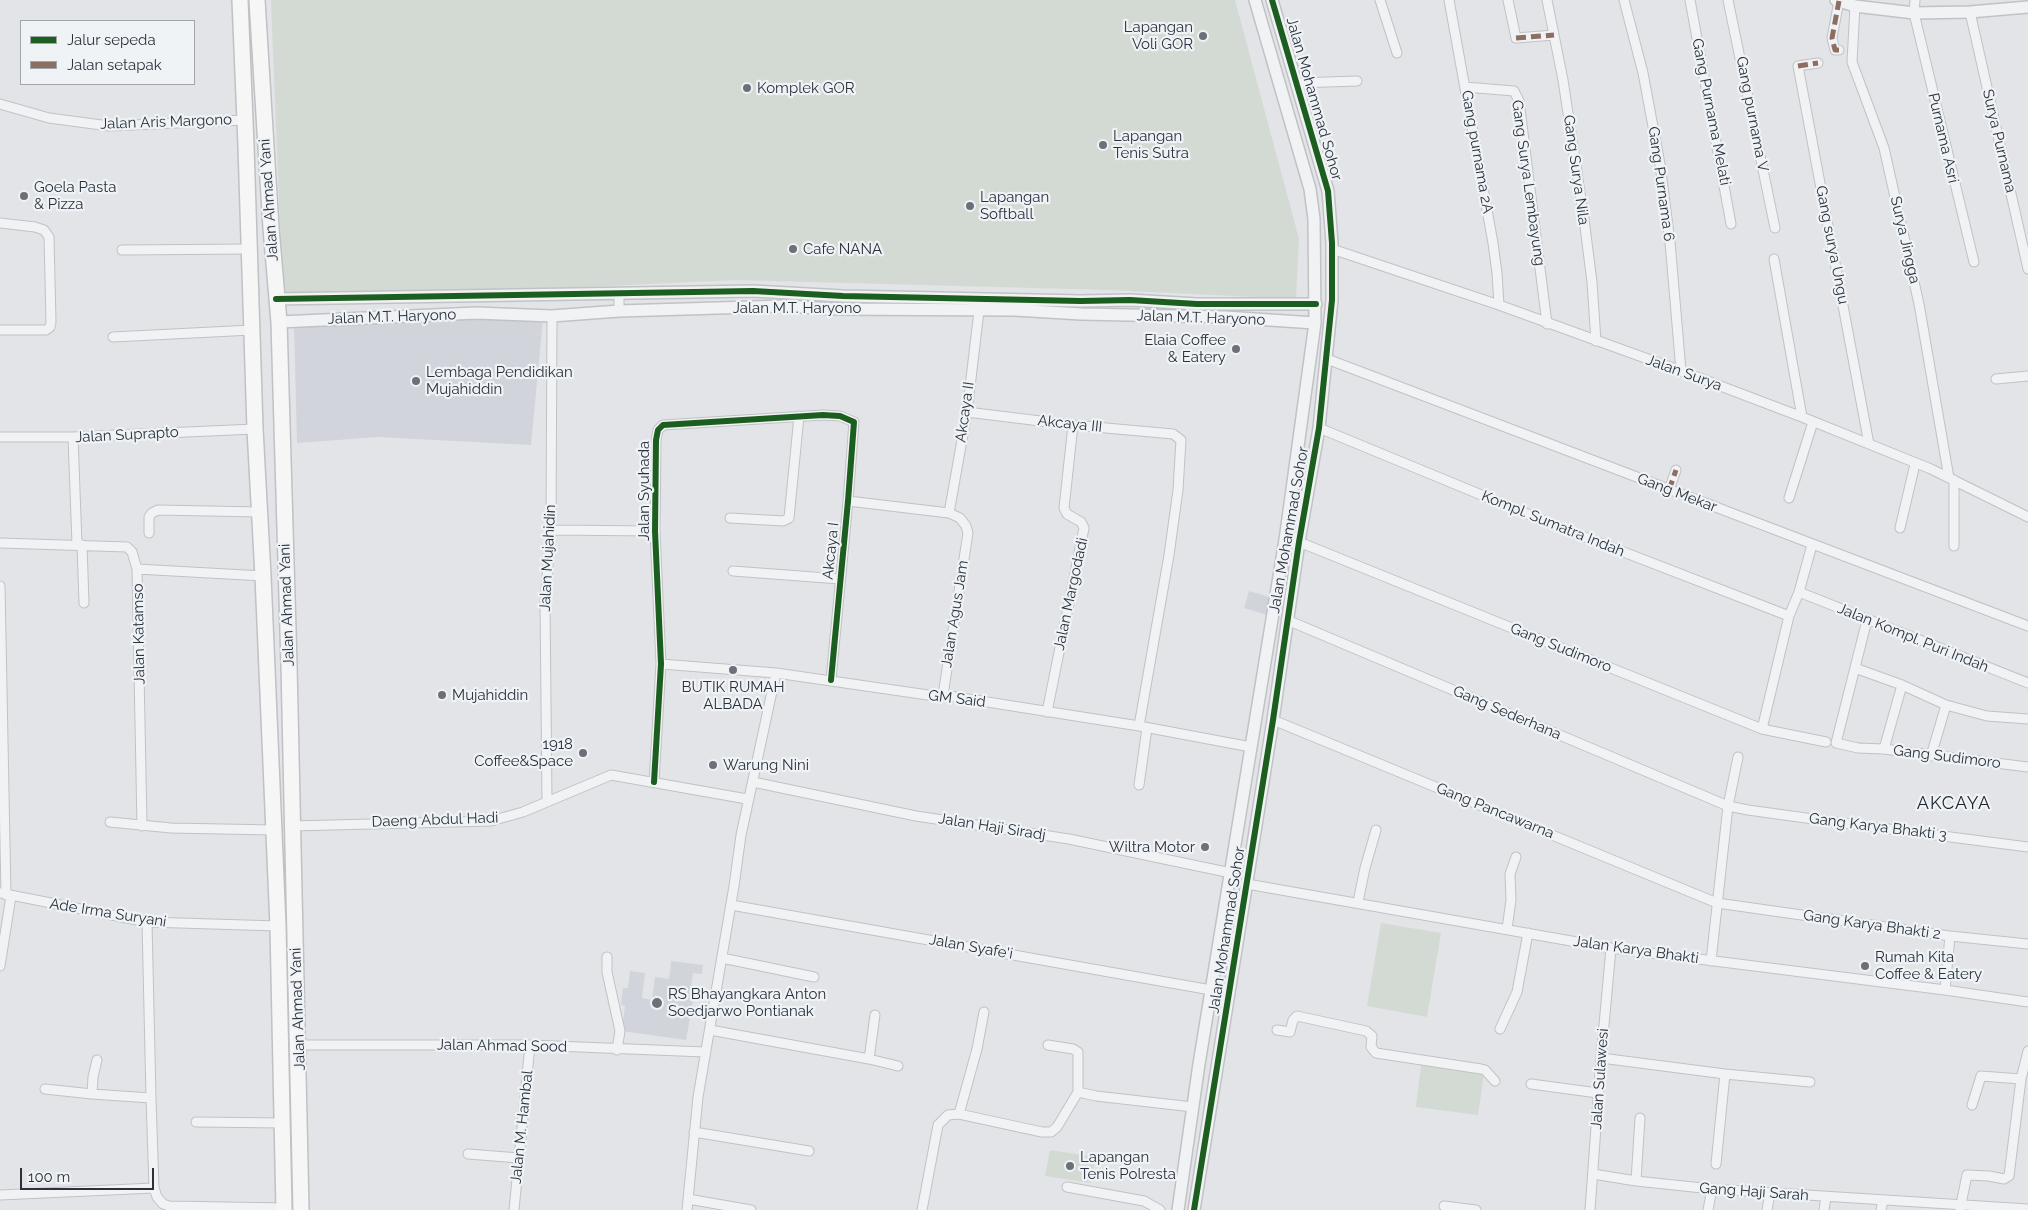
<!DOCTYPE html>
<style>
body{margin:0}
#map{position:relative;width:2028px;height:1210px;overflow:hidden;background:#e2e4e7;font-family:Raleway,sans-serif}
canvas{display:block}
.legend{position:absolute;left:20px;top:20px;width:175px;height:65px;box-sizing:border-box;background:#f0f3f6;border:1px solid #a1a6ac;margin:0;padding:6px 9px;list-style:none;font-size:15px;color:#2b323e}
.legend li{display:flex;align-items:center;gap:10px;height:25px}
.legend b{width:25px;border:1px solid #a1a6ac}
.scale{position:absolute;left:20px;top:1168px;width:134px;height:22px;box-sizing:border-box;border:2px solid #2b323e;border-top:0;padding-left:6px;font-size:15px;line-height:18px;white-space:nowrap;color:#2b323e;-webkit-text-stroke:4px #f0f3f6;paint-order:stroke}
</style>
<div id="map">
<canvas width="2028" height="1210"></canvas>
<ul class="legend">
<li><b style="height:6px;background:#1b5e20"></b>Jalur sepeda</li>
<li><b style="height:6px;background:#8d6e63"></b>Jalan setapak</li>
</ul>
<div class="scale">100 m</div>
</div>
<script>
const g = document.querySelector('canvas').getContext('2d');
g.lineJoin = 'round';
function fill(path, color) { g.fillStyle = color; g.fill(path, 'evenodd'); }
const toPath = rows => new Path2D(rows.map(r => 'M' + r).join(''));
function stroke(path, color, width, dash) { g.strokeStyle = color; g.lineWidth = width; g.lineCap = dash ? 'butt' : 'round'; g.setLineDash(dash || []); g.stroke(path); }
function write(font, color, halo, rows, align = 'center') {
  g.font = font + ' Raleway,sans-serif'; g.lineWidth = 4.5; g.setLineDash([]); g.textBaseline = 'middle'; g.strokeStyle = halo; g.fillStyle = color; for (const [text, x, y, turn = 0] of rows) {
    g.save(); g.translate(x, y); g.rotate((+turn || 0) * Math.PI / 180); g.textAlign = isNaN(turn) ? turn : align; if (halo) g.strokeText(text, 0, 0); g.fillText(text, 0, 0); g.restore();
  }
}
fill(toPath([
 [476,313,543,318,531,445,378,437,297,443,294,325],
 [1249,591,1276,599,1271,616,1244,608],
 [671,961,703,965,702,974,693,973,690,995,694,996,686,1040,622,1031,625,1006,621,1005,623,988,628,988,630,971,645,973,642,998,652,1000,655,977,669,979]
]), '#d1d4da');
fill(toPath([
 [271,0,1235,0,1299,239,1296,299,1109,290,736,280,283,301],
 [1381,923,1441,933,1427,1017,1367,1006],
 [1421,1065,1484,1074,1478,1115,1416,1107],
 [1050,1150,1095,1157,1091,1183,1045,1176]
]), '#d3dad3');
const minor = toPath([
 [1380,0,1397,53],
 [1449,0,1493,243,1497,273,1499,305],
 [1508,0,1516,38,1554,35],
 [1547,0,1563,80,1584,219,1592,282,1596,341],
 [1624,0,1643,73,1660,164,1670,242,1681,371],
 [1690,0,1731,224],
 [1728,0,1775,228],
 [1915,0,1914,13,1974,262],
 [1855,6,1852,62,1884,148,1919,304,1949,478],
 [1970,12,2028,269],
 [1839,50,1835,50,1832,38,1839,1],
 [1818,63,1798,66,1869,444],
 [1297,83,1357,81],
 [1465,87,1514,91,1519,101,1547,324],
 [0,104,49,118,109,126,245,120],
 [0,223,35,227,44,230,49,237,51,322,50,327,46,330,0,330],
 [1332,249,1499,305,1681,371,1802,417,1931,469,2028,517],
 [122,250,249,249],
 [1774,259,1802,417],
 [619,293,619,311],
 [113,337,252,330],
 [1327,359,2028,626],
 [1996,379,2028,376],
 [967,412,1073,425,1173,434,1181,440,1178,490,1169,555,1139,726],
 [1319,428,1559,527,1789,616],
 [0,437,73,437,255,429],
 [73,437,77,544],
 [1669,490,1676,470],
 [1789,498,1813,422],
 [848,501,949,513,960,518,966,526,968,533,943,695],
 [949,513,967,412,979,311],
 [730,518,783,521,789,518,799,416],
 [1900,528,1915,464],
 [551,530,655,531],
 [149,533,149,517,152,513,158,510,259,512],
 [1299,542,1762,729,1826,742],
 [0,543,127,547,132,552,137,569],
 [82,545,84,603],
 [1954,546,1954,480],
 [733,571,840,579],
 [0,586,6,895],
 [1799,592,2028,683],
 [1287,620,1728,806,1748,810,1835,822,2028,847],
 [1867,620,1836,743,1858,748,1884,749,2028,767],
 [661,664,776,673,928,695,943,695,1139,726,1251,747],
 [1855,668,1902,685,1946,705,1987,716,2028,719],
 [1047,712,1084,528,1081,522,1067,514,1064,508,1073,425],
 [1273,720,1717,903,1950,936,2028,944],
 [1762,729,1789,616,1799,592,1812,545],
 [1884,749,1902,685],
 [1931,756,1946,705],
 [654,782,661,664,655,531,656,440,658,430,663,425,823,415,840,416,854,422,848,501,831,680],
 [753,782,916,816,1069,839,1231,873],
 [1139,785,1147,728],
 [547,801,545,602,551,530,552,316],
 [110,822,171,828,274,830],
 [142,826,137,569,263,576],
 [292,826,491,821,523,812,611,775,747,799],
 [1247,884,1611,948,1945,990,2028,1002],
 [0,893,147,922,278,926],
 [1358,902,1365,868,1376,830],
 [731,905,1211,990],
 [147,922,151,1098,154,1188,157,1197,163,1204,169,1206,285,1208],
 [1507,929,1511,900,1510,874,1516,857],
 [607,957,607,972,620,1031,617,1050],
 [722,958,814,977],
 [1711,961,1728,806,1738,757],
 [0,966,11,896],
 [1945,990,1950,936],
 [1500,1029,1517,992,1528,933],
 [710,1030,869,1059,875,1015],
 [1277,1030,1290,1032,1293,1020,1297,1016,1366,1031,1372,1036,1371,1047,1376,1053,1481,1069,1485,1070,1495,1081],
 [299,1045,530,1045,705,1052],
 [1048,1045,1073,1049,1078,1052,1078,1092],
 [1601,1058,1725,1074,1810,1082],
 [869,1059,898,1066],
 [97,1060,93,1077,92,1094,151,1098],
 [1531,1084,1598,1093],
 [45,1089,92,1094],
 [1972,1105,1981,1076,2021,1079,2028,1051],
 [959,1114,977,1049,984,1012],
 [196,1122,283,1123],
 [694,1132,809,1151],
 [468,1154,519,1158],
 [1716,1164,1725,1074],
 [1593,1174,1636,1181,1712,1189,2028,1209],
 [1636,1181,1640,1118],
 [1067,1187,1144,1201,1160,1210],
 [0,1195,154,1188],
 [688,1199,751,1210],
 [1444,1206,1476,1210],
 [1960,1209,1967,1175,1989,1176,2004,1179,2009,1176,2021,1079],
 [514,1210,530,1045],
 [687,1210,698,1097,734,886,741,835,776,673],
 [922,1210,938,1125,948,1115,959,1114,1042,1132,1051,1132,1057,1127,1078,1092,1096,1096,1193,1107],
 [1590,1210,1601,1058,1611,948],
 [1708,1210,1712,1189],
 [1767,1210,1770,1193],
 [1824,1210,1826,1197],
 [1881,1210,1883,1200]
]);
const tertiary = toPath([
 [1836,0,1855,6,1914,13,1970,12,2028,7],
 [276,299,753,291,843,296,1081,301,1130,300,1197,304,1316,304],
 [279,322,476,313,552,316,619,311,784,306,833,309,1015,310,1081,314,1225,317,1315,323],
 [1178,1210,1199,1064,1285,540,1315,323,1314,219,1310,189,1255,0],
 [1194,1210,1273,720,1299,542,1319,428,1332,300,1332,243,1328,191,1272,0]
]);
const primary = toPath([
 [240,0,246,146,255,429,263,576,278,926,284,1210],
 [257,0,271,228,279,322,289,665,301,1210]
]);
stroke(minor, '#c1c2c5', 11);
stroke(tertiary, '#c1c2c5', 14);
stroke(primary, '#bfc1c4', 18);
stroke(minor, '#f1f2f4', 9);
stroke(tertiary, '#f1f2f4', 11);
stroke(primary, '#f6f6f6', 15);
stroke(toPath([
 [1516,38,1554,35],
 [1839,50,1835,50,1832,38,1839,1],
 [1798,66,1818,63],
 [1669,490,1676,470]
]), '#8d6e63', 5, [10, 5]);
stroke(toPath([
 [276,299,753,291,843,296,1081,301,1130,300,1197,304,1316,304],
 [654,782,661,664,655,531,656,440,658,430,663,425,823,415,840,416,854,422,848,501,831,680],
 [1194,1210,1273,720,1299,542,1319,428,1332,300,1332,243,1328,191,1272,0]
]), '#1b5e20', 6);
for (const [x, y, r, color] of [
 [1203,36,5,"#6b7079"],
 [747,88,5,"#6b7079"],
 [1103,145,5,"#6b7079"],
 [24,196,5,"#6b7079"],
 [970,206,5,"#6b7079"],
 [793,249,5,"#6b7079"],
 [1236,349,5,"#6b7079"],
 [416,381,5,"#6b7079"],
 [733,670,5,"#6b7079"],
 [442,695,5,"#6b7079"],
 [583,753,5,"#6b7079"],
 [713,765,5,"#6b7079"],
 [1205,847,5,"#6b7079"],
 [1865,966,5,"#6b7079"],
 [657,1003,6,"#6b7079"],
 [1070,1166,5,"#6b7079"]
]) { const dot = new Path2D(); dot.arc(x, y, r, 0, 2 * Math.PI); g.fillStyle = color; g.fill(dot); stroke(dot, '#f0f3f6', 2); }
write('15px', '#2b323e', '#f0f3f6', [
 ["Lapangan",1193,27,"right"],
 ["Voli GOR",1193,44,"right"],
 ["Komplek GOR",757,88],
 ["Lapangan",1113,136],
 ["Tenis Sutra",1113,153],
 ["Goela Pasta",34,187],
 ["& Pizza",34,204],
 ["Lapangan",980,197],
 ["Softball",980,214],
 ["Cafe NANA",803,249],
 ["Elaia Coffee",1226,340,"right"],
 ["& Eatery",1226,357,"right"],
 ["Lembaga Pendidikan",426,372],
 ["Mujahiddin",426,389],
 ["BUTIK RUMAH",733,687,"center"],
 ["ALBADA",733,704,"center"],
 ["Mujahiddin",452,695],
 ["1918",573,744,"right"],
 ["Coffee&Space",573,761,"right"],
 ["Warung Nini",723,765],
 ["Wiltra Motor",1195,847,"right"],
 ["Rumah Kita",1875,957],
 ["Coffee & Eatery",1875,974],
 ["RS Bhayangkara Anton",668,994],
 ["Soedjarwo Pontianak",668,1011],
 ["Lapangan",1080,1157],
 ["Tenis Polresta",1080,1174]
], 'left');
write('15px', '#2b323e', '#f0f3f6', [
 ["Jalan Mohammad Sohor",1314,99,74],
 ["Gang Purnama Melati",1711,112,79],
 ["Gang purnama V",1752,114,79],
 ["Jalan Aris Margono",166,122,-2],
 ["Purnama Asri",1943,138,77],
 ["Surya Purnama",1999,141,77],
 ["Gang purnama 2A",1477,152,80],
 ["Gang Surya Nila",1576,170,82],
 ["Gang Surya Lembayung",1528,183,82],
 ["Gang Purnama 6",1661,184,82],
 ["Jalan Ahmad Yani",269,200,-94],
 ["Surya Jingga",1905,240,77],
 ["Gang surya Ungu",1832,245,79],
 ["Jalan M.T. Haryono",797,308],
 ["Jalan M.T. Haryono",392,317,-2],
 ["Jalan M.T. Haryono",1201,318,2],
 ["Jalan Surya",1684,373,20],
 ["Akcaya II",965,412,-82],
 ["Akcaya III",1070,424,6],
 ["Jalan Suprapto",127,435,-3],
 ["Jalan Syuhada",644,491,-90],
 ["Gang Mekar",1677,493,21],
 ["Kompl. Sumatra Indah",1553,524,22],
 ["Jalan Mohammad Sohor",1289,530,-80],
 ["Akcaya I",831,551,-84],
 ["Jalan Mujahidin",548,558,-87],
 ["Jalan Margodadi",1071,594,-78],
 ["Jalan Ahmad Yani",287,605,-92],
 ["Jalan Agus Jam",955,614,-81],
 ["Jalan Katamso",139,634,-91],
 ["Jalan Kompl. Puri Indah",1913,638,22],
 ["Gang Sudimoro",1561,648,22],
 ["GM Said",957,699,7],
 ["Gang Sederhana",1507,713,23],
 ["Gang Sudimoro",1947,757,7],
 ["Gang Pancawarna",1495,811,22],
 ["Daeng Abdul Hadi",435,820,-2],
 ["Jalan Haji Siradj",992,827,9],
 ["Gang Karya Bhakti 3",1878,827,7],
 ["Ade Irma Suryani",108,913,9],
 ["Gang Karya Bhakti 2",1872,925,8],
 ["Jalan Mohammad Sohor",1227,930,-81],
 ["Jalan Syafe'i",971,947,10],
 ["Jalan Karya Bhakti",1636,950,8],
 ["Jalan Ahmad Yani",298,1009,-92],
 ["Jalan Ahmad Sood",502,1046,1],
 ["Jalan Sulawesi",1600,1079,-86],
 ["Jalan M. Hambal",522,1127,-84],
 ["Gang Haji Sarah",1754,1192,4]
]);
g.letterSpacing = '1px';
write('18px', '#1d242f', '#f0f3f6', [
 ["AKCAYA",1954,804]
]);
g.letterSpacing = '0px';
</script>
